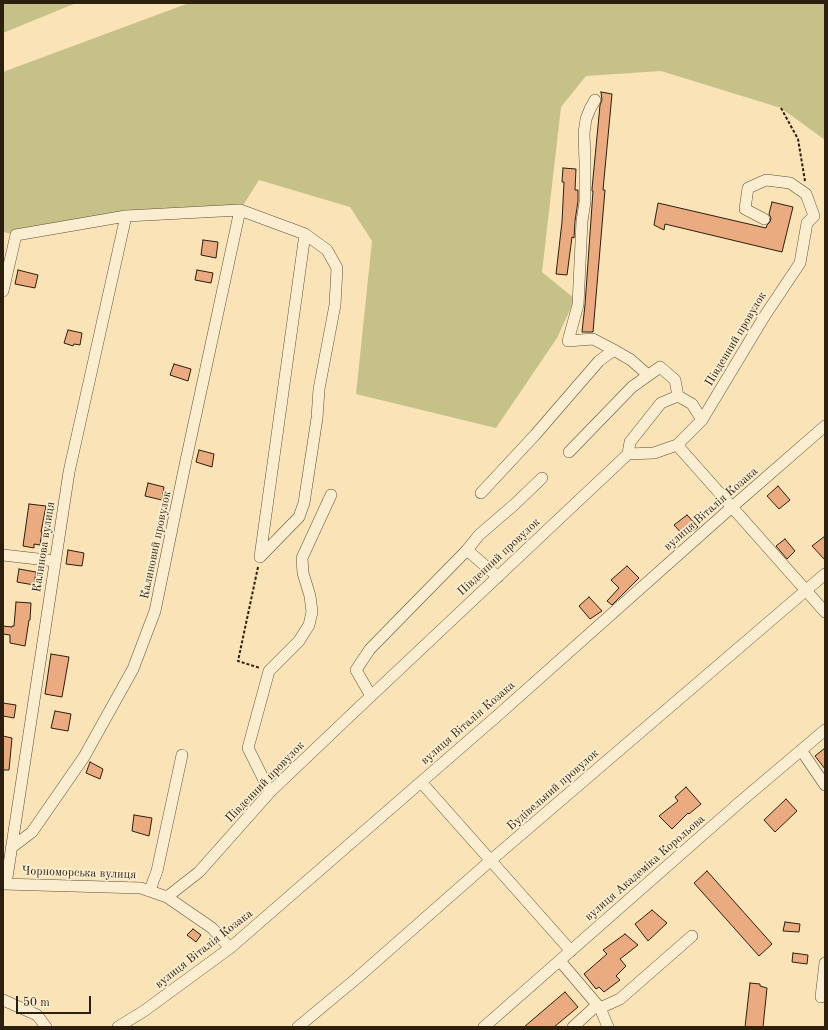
<!DOCTYPE html>
<meta charset="utf-8">
<style>
body{margin:0}
#map{position:relative;width:828px;height:1030px;overflow:hidden;background:#f9e3b7;font-family:"Old Standard TT",serif}
canvas{display:block}
.frame{position:absolute;inset:0;border:4px solid #2c1f0d;pointer-events:none}
.scale{position:absolute;left:16px;top:996px;width:75px;height:18px;box-sizing:border-box;border:2px solid #2c1f0d;border-top:0;padding-left:5px;font-size:12px;line-height:14px;white-space:nowrap;color:#2c1f0d;-webkit-text-stroke:3px #fbedd0;paint-order:stroke}
</style>
<div id="map">
<canvas width="828" height="1030"></canvas>
<div class="frame"></div>
<div class="scale">50 m</div>
</div>
<script>
const g = document.querySelector('canvas').getContext('2d');
g.lineJoin = 'round';
function fill(path, color) { g.fillStyle = color; g.fill(path, 'evenodd'); }
const toPath = rows => new Path2D(rows.map(r => 'M' + r).join(''));
function stroke(path, color, width, dash) { g.strokeStyle = color; g.lineWidth = width; g.lineCap = dash ? 'butt' : 'round'; g.setLineDash(dash || []); g.stroke(path); }
function write(font, color, halo, rows, align = 'center') {
  g.font = font + ' "Old Standard TT",serif'; g.lineWidth = 3.5; g.setLineDash([]); g.textBaseline = 'middle'; g.strokeStyle = halo; g.fillStyle = color; for (const [text, x, y, turn = 0] of rows) {
    g.save(); g.translate(x, y); g.rotate((+turn || 0) * Math.PI / 180); g.textAlign = isNaN(turn) ? turn : align; if (halo) g.strokeText(text, 0, 0); g.fillText(text, 0, 0); g.restore();
  }
}
fill(toPath([
 [3,3,76,3,3,33],
 [189,3,825,3,825,140,781,108,661,71,586,76,561,107,542,272,575,299,557,338,496,428,356,394,372,241,350,207,259,180,240,210,126,216,16,235,3,232,3,72]
]), '#c6c189');
const building = toPath([
 [601,92,612,94,603,190,605,190,593,332,582,332,585,305,593,191,592,191,592,189,600,105,602,100,601,92],
 [563,168,576,169,575,190,578,190,578,201,575,221,574,238,572,237,567,275,556,274,562,222,564,182,562,182,563,168],
 [772,202,793,207,782,252,665,224,664,230,654,225,658,203,766,228,767,225,770,222,771,218,769,214,772,202],
 [203,240,218,242,216,258,201,255,203,240],
 [18,270,38,275,35,288,15,284,18,270],
 [197,270,213,273,211,283,195,280,197,270],
 [68,330,82,333,80,345,74,344,73,346,64,343,68,330],
 [174,364,191,369,188,381,170,375,174,364],
 [199,450,214,454,212,467,196,462,199,450],
 [148,483,164,487,162,500,145,496,148,483],
 [778,486,790,500,779,509,767,496,778,486],
 [29,504,46,506,41,532,42,532,40,545,34,544,34,548,23,546,29,504],
 [687,515,698,527,685,537,674,525,687,515],
 [825,536,825,560,812,546,825,536],
 [785,539,795,551,787,559,776,546,785,539],
 [68,550,84,553,82,566,66,564,68,550],
 [627,566,639,578,612,605,607,601,619,588,611,580,627,566],
 [19,569,36,572,34,585,17,582,19,569],
 [589,597,602,611,590,619,579,606,589,597],
 [16,602,31,603,30,620,29,620,25,646,10,643,10,635,3,634,3,626,12,627,12,626,14,626,16,602],
 [51,654,69,657,62,697,45,694,51,654],
 [3,703,16,705,14,718,3,716,3,703],
 [55,711,71,714,68,731,51,728,55,711],
 [3,736,12,738,9,770,3,770,3,736],
 [825,748,825,769,815,756,825,748],
 [90,762,103,769,100,779,86,773,90,762],
 [686,787,701,804,689,814,688,813,672,829,659,816,678,801,675,797,686,787],
 [786,799,797,811,775,832,764,820,786,799],
 [134,815,152,818,149,836,132,831,134,815],
 [707,871,772,944,759,956,694,883,707,871],
 [652,910,667,923,648,941,635,924,652,910],
 [785,922,800,924,799,932,783,931,785,922],
 [193,929,201,935,196,942,187,935,193,929],
 [625,934,638,945,620,959,626,966,616,976,620,980,604,992,599,987,596,989,584,974,607,954,603,950,625,934],
 [793,953,808,955,807,964,792,962,793,953],
 [750,983,760,984,760,986,767,988,763,1027,745,1027,750,983],
 [565,992,578,1007,554,1027,524,1027,565,992]
]);
fill(building, '#eaab80');
stroke(building, '#2c1f0d', 1);
const minor = toPath([
 [595,100,590,109,586,119,584,133,585,163,585,202,582,221,578,305,568,341,593,339,614,350],
 [3,291,16,235,126,216,240,210,305,234,260,557],
 [677,445,825,612],
 [569,452,632,387,660,367,675,380,678,396],
 [628,454,630,442,661,403,678,396,692,404,702,420],
 [481,493,535,435,599,361,614,350,631,360,648,375],
 [467,550,479,535,515,504,542,478],
 [3,555,55,561],
 [260,557,299,517,304,503,317,418,319,389,335,305,337,268,327,250,305,234],
 [371,696,356,670,370,649,467,550,498,577],
 [801,750,825,785],
 [421,782,571,951],
 [270,792,248,748,269,671,299,641,309,625,312,612,310,596,303,573,302,558,331,495],
 [11,848,32,832,84,757,133,669,155,611,185,465,240,210],
 [3,884,141,888,167,897,212,928,230,948],
 [6,884,69,472,126,216],
 [150,890,157,871,182,755],
 [167,897,199,872,270,792,353,713,628,454,654,453,677,445,702,420,764,317,800,263,807,223,814,216,806,194,790,183,766,180,748,188,745,209,764,219],
 [560,961,600,1008,608,1027],
 [821,997,825,963],
 [3,1000,37,1015,46,1027],
 [600,1008,620,999,692,936],
 [118,1027,144,1011,230,948,497,716,732,507,825,426],
 [298,1027,357,978,490,861,825,574],
 [484,1027,740,802,825,730],
 [573,1027,597,1005]
]);
stroke(minor, '#5f5038', 12);
stroke(toPath([
 [781,108,798,139,805,181],
 [258,567,238,661,260,668]
]), '#2c1f0d', 2, [3, 2]);
stroke(minor, '#fbedd0', 11);
write('12px', '#2c1f0d', '#fbedd0', [
 ["Південний провулок",736,339,-59],
 ["вулиця Віталія Козака",711,509,-41],
 ["Калиновий провулок",156,545,-78],
 ["Калинова вулиця",44,547,-81],
 ["Південний провулок",499,557,-43],
 ["вулиця Віталія Козака",468,723,-41],
 ["Південний провулок",265,782,-46],
 ["Будівельний провулок",553,790,-41],
 ["вулиця Академіка Корольова",645,868,-41],
 ["Чорноморська вулиця",79,873,2],
 ["вулиця Віталія Козака",204,949,-38]
]);
</script>
